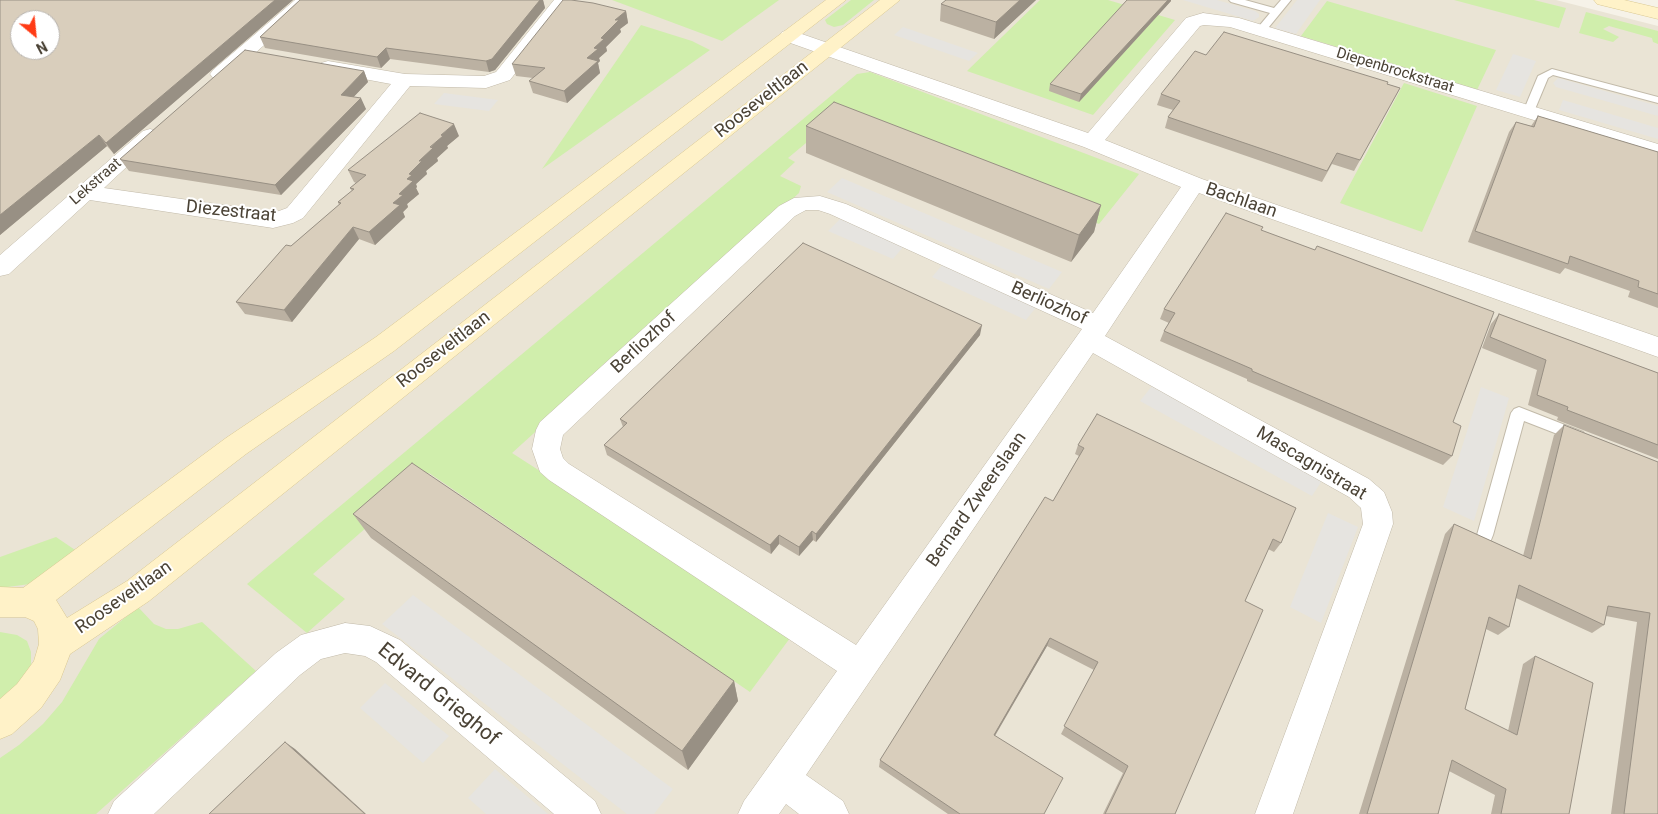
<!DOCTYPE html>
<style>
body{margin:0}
#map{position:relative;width:1658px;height:814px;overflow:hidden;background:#f6f2e8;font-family:Roboto,sans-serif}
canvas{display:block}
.north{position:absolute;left:10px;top:10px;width:50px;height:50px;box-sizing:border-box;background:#fff;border:1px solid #b7b3ae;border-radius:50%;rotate:152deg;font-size:14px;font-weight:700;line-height:20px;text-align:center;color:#4a4235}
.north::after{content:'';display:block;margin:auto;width:18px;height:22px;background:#ff3b15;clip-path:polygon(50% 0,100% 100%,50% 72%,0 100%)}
</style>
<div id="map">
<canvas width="1658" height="814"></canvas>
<div class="north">N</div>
</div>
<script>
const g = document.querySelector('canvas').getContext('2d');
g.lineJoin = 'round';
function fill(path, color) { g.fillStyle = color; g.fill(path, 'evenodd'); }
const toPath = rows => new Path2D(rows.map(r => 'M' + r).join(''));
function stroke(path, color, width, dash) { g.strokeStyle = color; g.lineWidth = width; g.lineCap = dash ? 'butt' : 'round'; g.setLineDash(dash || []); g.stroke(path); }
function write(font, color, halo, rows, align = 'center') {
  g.font = font + ' Roboto,sans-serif'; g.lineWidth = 4; g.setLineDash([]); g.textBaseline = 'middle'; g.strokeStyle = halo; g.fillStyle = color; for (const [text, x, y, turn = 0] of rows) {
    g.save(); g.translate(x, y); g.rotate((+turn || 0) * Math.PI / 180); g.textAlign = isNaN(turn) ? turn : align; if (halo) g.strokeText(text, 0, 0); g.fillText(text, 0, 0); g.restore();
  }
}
fill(toPath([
 [0,0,1556,0,1658,26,1658,814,0,814],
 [20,20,50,20,50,50,20,50]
]), '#eae4d5');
fill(toPath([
 [612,0,779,0,722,41],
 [851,0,874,0,843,25,834,27,827,24,825,20],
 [1040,0,1108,0,1175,20,1093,115,967,71],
 [1454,0,1534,0,1566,8,1559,28],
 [1327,1,1496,50,1477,90,1301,36],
 [1586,12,1658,31,1658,44,1653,42,1652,38,1609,26,1603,29,1619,37,1613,42,1579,33],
 [641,25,692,41,710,50,542,169],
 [870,72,1139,174,1099,224,836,118,788,158,795,162,780,176,801,186,799,193,512,453,793,634,750,692,429,473,313,574,345,599,307,633,247,584,857,74],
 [1404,83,1477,106,1422,232,1340,203],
 [56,537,81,554,30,584,0,588,0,557],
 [138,607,154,624,166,629,178,629,202,622,256,671,96,814,0,814,0,758,19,745,43,724,62,702,99,639],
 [0,632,17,635,27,641,31,652,31,665,25,680,0,708]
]), '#d0eeac');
fill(toPath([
 [1183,0,1217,0,1255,11,1259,14,1259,17,1253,21],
 [1297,0,1320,0,1296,34,1275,28],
 [903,27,978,53,969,61,894,35],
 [1513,54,1536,61,1520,97,1496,90],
 [1558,78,1658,106,1658,116,1556,87,1553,83],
 [444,93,498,100,489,111,434,104],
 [1563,100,1658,128,1658,139,1559,110],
 [842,178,1062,272,1049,289,827,192],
 [840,219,904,246,893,259,828,231],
 [943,264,1037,306,1026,320,932,277],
 [1152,386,1323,479,1312,496,1140,401],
 [1481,387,1509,398,1474,521,1443,507],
 [1328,513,1358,527,1321,623,1290,607],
 [413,595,673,789,654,814,627,814,382,624],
 [385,683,449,736,423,763,360,708],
 [495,769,548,814,486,814,468,798]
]), '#e6e4e0');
const lane = toPath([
 [1229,0,1245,0,1274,8,1281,0,1291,0,1264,33,1260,34,1255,31,1270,13,1231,2,1229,0],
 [1552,69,1658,97,1658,103,1553,75,1548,78,1533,114,1525,114,1523,112,1538,76,1552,69],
 [1519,407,1583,432,1586,436,1583,440,1578,442,1524,421,1493,535,1491,540,1485,542,1479,540,1477,535,1511,413,1514,409,1519,407]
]);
const street = toPath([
 [295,0,315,0,227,78,220,80,213,78,210,74,213,70,295,0],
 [554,0,572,0,510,80,486,88,410,86,303,218,293,223,273,228,90,200,9,274,0,276,0,255,143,131,150,129,157,131,161,135,104,188,273,212,279,211,287,208,391,84,321,71,318,67,321,63,328,61,405,74,484,76,496,72,554,0],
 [1203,13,1239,18,1658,144,1658,158,1230,27,1204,25,1200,26,1105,140,1202,179,1658,337,1658,357,1199,193,1105,336,1369,479,1384,492,1392,512,1393,524,1293,814,1255,814,1363,524,1361,508,1349,497,1093,353,806,775,843,801,849,814,799,814,786,804,779,814,738,814,744,801,837,671,549,480,540,472,532,449,536,430,540,422,779,206,794,198,820,196,846,204,1093,313,1181,187,1084,147,782,40,780,36,782,32,789,30,796,32,1088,133,1186,18,1203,13],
 [806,210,818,210,830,214,1082,329,856,645,569,464,563,458,560,449,563,435,795,216,806,210],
 [345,623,370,626,400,640,595,801,601,814,554,814,376,662,365,656,345,653,321,659,300,675,154,814,108,814,114,801,276,653,301,635,345,623]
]);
const secondary = toPath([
 [826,0,846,0,394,351,246,454,56,600,67,618,127,581,880,0,900,0,149,601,70,654,60,680,41,708,12,734,0,739,0,699,17,684,34,661,39,644,38,629,34,621,25,617,0,617,0,587,23,588,226,438,376,337,826,0],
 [1594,0,1624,0,1658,8,1658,19,1597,4,1594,0]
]);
stroke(lane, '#c2baa9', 2);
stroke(street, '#c2baa9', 1);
stroke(secondary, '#dac892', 1);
fill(lane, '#fff');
fill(street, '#fff');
fill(secondary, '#fff2c8');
fill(toPath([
 [0,0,293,0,114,154,107,146,0,235],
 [300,0,543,0,545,8,495,70,489,72,390,59,381,68,265,48,260,37],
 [946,0,1036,0,994,39,940,21,941,4],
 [1128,0,1171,0,1171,1,1079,102,1049,91,1050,84],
 [626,11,628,23,620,29,621,32,606,47,607,51,599,58,600,61,598,63,600,73,567,103,533,93,529,81,533,78,516,76,512,64],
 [1206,55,1387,84,1400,88,1354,171,1332,164,1322,182,1165,128,1168,117,1173,110,1157,105,1161,94],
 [364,71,368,82,353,97,366,109,281,195,129,171,120,159],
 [1538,116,1658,152,1658,308,1628,297,1630,291,1565,268,1560,274,1468,242,1509,132,1516,122,1531,126],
 [806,126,1101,205,1094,232,1071,262,806,153],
 [459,136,447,146,448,148,437,158,438,161,426,171,427,174,416,184,417,187,416,188,419,194,407,204,408,207,403,212,405,217,375,245,359,239,292,322,245,314,236,302,291,246,339,205,338,202,352,191,350,188,356,183,354,182,348,170],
 [1262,230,1453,422,1452,456,1443,465,1247,381,1247,379,1160,341,1164,331,1169,323,1160,319,1164,309],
 [1499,314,1658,373,1658,459,1557,420,1558,417,1528,405,1537,370,1482,348,1491,324],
 [980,335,816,542,813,540,799,556,779,544,771,554,607,455,604,445,623,427,620,419],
 [1564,425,1658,462,1658,814,1611,814,1637,622,1606,616,1604,625,1592,633,1516,598,1509,627,1498,635,1486,629,1465,709,1508,731,1523,664,1535,656,1569,814,1491,814,1495,795,1449,771,1438,814,1359,814,1445,534,1454,524,1523,556,1554,435],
 [1078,445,1281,543,1274,552,1268,549,1245,601,1175,814,1103,814,1123,773,1061,734,1094,670,1047,646,995,736,1044,814,948,814,879,767,880,760,1053,501,1079,456,1075,454],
 [353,514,734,681,738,701,688,770,371,538]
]), '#bbb1a2');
fill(toPath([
 [275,0,293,0,114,154,106,143],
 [540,0,543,0,545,8,495,70,489,72,486,61],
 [1020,0,1036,0,994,39,996,22],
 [1168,0,1171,0,1171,1,1079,102,1081,94],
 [626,11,628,23,620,29,621,32,606,47,607,51,599,58,600,61,598,63,600,73,567,103,564,91,601,38,615,20],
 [386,48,390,59,381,68,377,57],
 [364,71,368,82,345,106,341,95],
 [361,98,366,109,281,195,275,185],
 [454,124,459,136,447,146,448,148,437,158,438,161,426,171,427,174,416,184,417,187,416,188,419,194,407,204,408,207,403,212,405,217,375,245,369,232,393,203,407,179,409,174,441,135],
 [99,135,107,146,0,235,0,215],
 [1101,205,1094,232,1071,262,1079,235],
 [353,227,359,239,292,322,284,310],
 [982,325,980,335,816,542,816,534],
 [812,531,813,540,799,556,799,547],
 [779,535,779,544,771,554,770,545],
 [1050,638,1047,646,991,742,994,735],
 [734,681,738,701,688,770,682,751],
 [285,742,295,749,366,814,365,814]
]), '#989084');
const building = toPath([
 [0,0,275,0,106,143,99,135,0,215,0,0],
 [20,20,50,20,50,50,20,50,20,20],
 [300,0,540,0,492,59,486,61,386,48,377,57,260,37,300,0],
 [563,0,571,0,593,3,626,11,615,20,619,20,601,38,604,39,594,48,598,49,587,58,598,61,564,91,529,81,545,68,512,64,563,0],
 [946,0,1020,0,996,22,941,4,946,0],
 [1127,0,1168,0,1081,94,1050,84,1127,0],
 [1224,32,1388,82,1387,84,1400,88,1360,160,1337,153,1327,171,1168,117,1180,101,1161,94,1195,51,1206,55,1224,32],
 [245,50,364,71,341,95,361,98,275,185,122,160,120,159,245,50],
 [834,102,1101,205,1079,235,806,126,834,102],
 [420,113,454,124,441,135,443,136,430,147,433,148,419,161,422,161,409,174,412,175,407,179,413,181,399,194,403,195,393,203,400,205,369,232,353,227,284,310,236,302,286,245,291,246,341,203,338,202,354,189,350,188,366,175,348,170,420,113],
 [1538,116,1658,152,1658,294,1638,287,1639,281,1570,256,1568,264,1475,231,1516,122,1534,127,1538,116],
 [1226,213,1263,227,1261,230,1315,250,1317,246,1494,312,1453,422,1461,426,1452,456,1252,371,1252,369,1164,331,1175,313,1164,309,1226,213],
 [803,243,982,325,816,534,812,531,799,547,779,535,770,545,604,445,627,423,620,419,803,243],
 [1499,314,1658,373,1658,445,1567,410,1568,407,1537,395,1546,360,1490,337,1499,314],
 [1097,414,1296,508,1281,543,1273,539,1245,601,1263,610,1175,814,1105,814,1128,766,1064,726,1098,662,1050,638,994,735,1063,778,1044,814,960,814,880,760,1045,497,1053,501,1084,448,1078,445,1097,414],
 [1564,425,1658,462,1658,814,1624,814,1650,613,1608,606,1604,625,1519,585,1509,627,1489,617,1465,709,1517,735,1535,656,1593,683,1569,814,1501,814,1506,789,1452,760,1438,814,1367,814,1454,524,1531,559,1564,425],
 [412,463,734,681,682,751,353,514,412,463],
 [285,742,365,814,209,814,285,742]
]);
fill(building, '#d9cebc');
stroke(building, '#989084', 1);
write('15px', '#4a4235', '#fff', [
 ["Diepenbrockstraat",1395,71,17],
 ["Lekstraat",96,182,-41]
]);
write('18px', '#4a4235', '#fff', [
 ["Rooseveltlaan",762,100,-38],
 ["Bachlaan",1241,201,19],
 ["Diezestraat",231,212,6],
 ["Berliozhof",1049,304,24],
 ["Berliozhof",644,343,-43],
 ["Rooseveltlaan",444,350,-38],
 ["Mascagnistraat",1311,464,31],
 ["Bernard Zweerslaan",977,500,-55],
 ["Rooseveltlaan",124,598,-35]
]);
write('21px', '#4a4235', '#fff', [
 ["Edvard Grieghof",438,695,39]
]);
</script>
